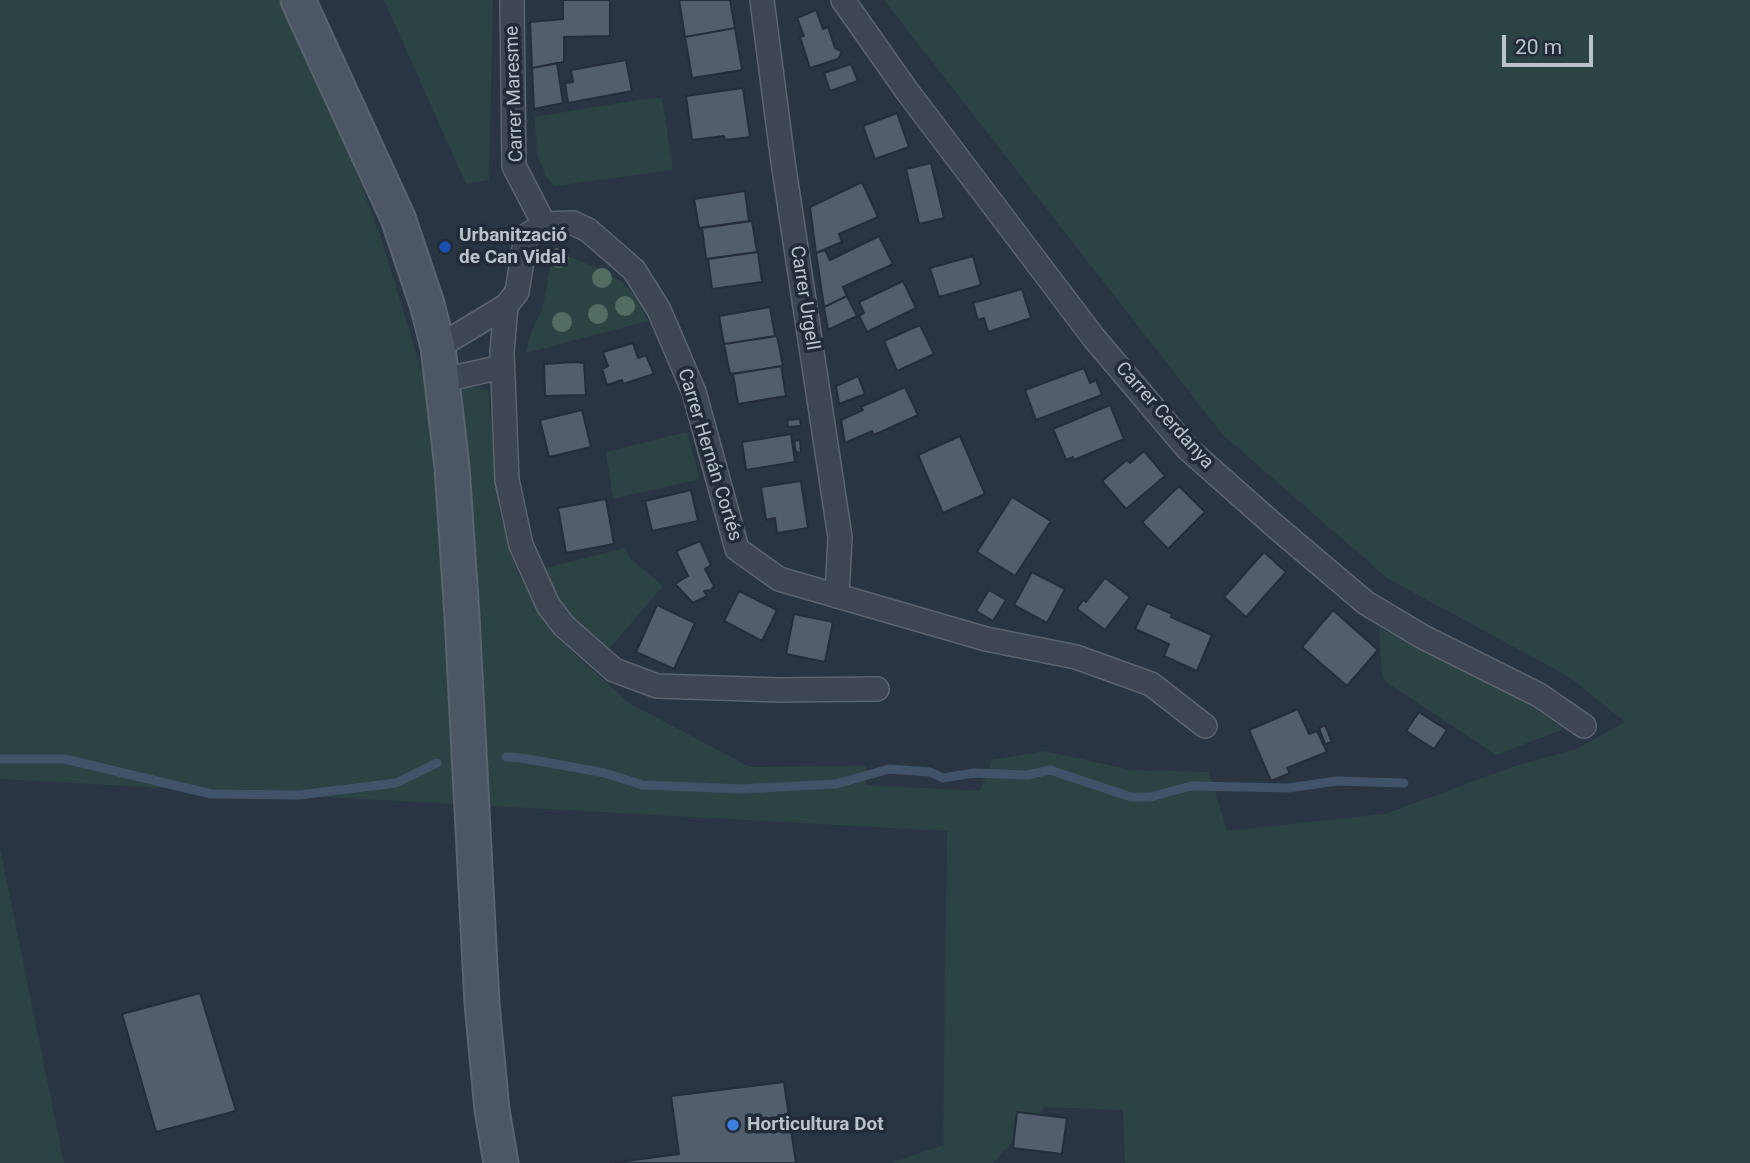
<!DOCTYPE html>
<meta charset="utf-8">
<style>
body{margin:0}
#map{position:relative;width:1750px;height:1163px;overflow:hidden;background:#293542;font-family:Roboto,sans-serif}
canvas{display:block}
.scale{position:absolute;left:1502px;top:35px;width:91px;height:32px;box-sizing:border-box;border:4px solid #bac2cb;border-top:0;padding-left:9px;font-size:21px;line-height:24px;white-space:nowrap;color:#bac2cb;-webkit-text-stroke:5px #222b37;paint-order:stroke}
</style>
<div id="map">
<canvas width="1750" height="1163"></canvas>
<div class="scale">20 m</div>
</div>
<script>
const g = document.querySelector('canvas').getContext('2d');
g.lineJoin = 'round';
function fill(path, color) { g.fillStyle = color; g.fill(path, 'evenodd'); }
const toPath = rows => new Path2D(rows.map(r => 'M' + r).join(''));
function stroke(path, color, width, dash) { g.strokeStyle = color; g.lineWidth = width; g.lineCap = dash ? 'butt' : 'round'; g.setLineDash(dash || []); g.stroke(path); }
function write(font, color, halo, rows, align = 'center') {
  g.font = font + ' Roboto,sans-serif'; g.lineWidth = 7; g.setLineDash([]); g.textBaseline = 'middle'; g.strokeStyle = halo; g.fillStyle = color; for (const [text, x, y, turn = 0] of rows) {
    g.save(); g.translate(x, y); g.rotate((+turn || 0) * Math.PI / 180); g.textAlign = isNaN(turn) ? turn : align; if (halo) g.strokeText(text, 0, 0); g.fillText(text, 0, 0); g.restore();
  }
}
fill(toPath([
 [0,0,279,0,334,112,380,235,421,369,443,380,488,390,499,512,519,576,555,636,629,703,750,767,866,766,866,785,980,791,992,760,1044,751,1132,770,1209,772,1227,831,1385,814,1515,766,1576,749,1625,722,1569,677,1387,578,1222,434,884,0,1750,0,1750,1163,1125,1163,1123,1110,1045,1107,993,1163,891,1163,943,1145,947,831,0,779],
 [384,0,493,0,489,180,466,184],
 [662,98,673,170,554,186,546,176,538,157,534,117,644,99],
 [556,251,595,267,622,282,635,296,648,321,526,353,529,338,543,306,552,256],
 [687,432,700,479,613,499,606,452],
 [625,548,630,558,663,586,608,650,590,636,556,598,541,569],
 [1379,628,1479,674,1528,704,1564,729,1496,755,1386,682,1382,675],
 [0,848,64,1163,0,1163]
]), '#2c4344');
stroke(toPath([
 [506,757,522,758,605,773,642,785,742,789,836,784,889,769,930,772,943,778,974,773,1027,775,1050,770,1131,797,1150,797,1191,786,1288,788,1337,781,1404,783],
 [0,759,65,759,211,794,299,795,396,783,437,763]
]), '#405369', 9);
const building = toPath([
 [563,0,610,0,610,36,564,37,564,62,532,68,530,22,563,19,563,0],
 [679,0,730,0,735,28,685,37,679,0],
 [816,10,823,29,828,27,835,48,842,52,838,59,810,68,800,37,804,36,797,18,816,10],
 [735,28,742,70,692,78,685,37,735,28],
 [626,60,632,91,568,103,565,83,573,82,571,70,626,60],
 [557,63,563,103,534,109,532,68,557,63],
 [851,64,858,81,830,91,824,73,851,64],
 [743,88,750,137,725,140,724,136,692,140,686,96,743,88],
 [897,113,909,147,875,159,863,126,897,113],
 [931,163,944,218,919,224,906,169,931,163],
 [862,182,878,217,839,234,842,242,816,253,810,207,862,182],
 [745,191,749,221,699,228,694,199,745,191],
 [752,221,757,252,706,259,702,228,752,221],
 [879,236,893,264,843,287,847,296,824,307,816,253,825,250,830,260,879,236],
 [758,252,762,282,712,289,708,259,758,252],
 [973,256,981,285,939,297,930,268,973,256],
 [903,281,916,308,867,332,859,316,864,313,859,302,903,281],
 [1022,289,1031,318,988,332,984,318,978,320,973,303,1022,289],
 [847,296,857,316,828,330,824,307,847,296],
 [770,307,775,336,724,344,719,316,770,307],
 [920,325,934,354,897,371,884,341,920,325],
 [777,336,783,366,730,374,724,344,777,336],
 [633,343,638,358,646,355,654,374,623,384,622,380,607,385,602,369,608,366,603,352,633,343],
 [575,362,584,363,586,395,545,396,544,364,575,362],
 [781,366,786,396,738,404,733,374,781,366],
 [1084,368,1090,383,1096,380,1102,395,1036,420,1025,390,1084,368],
 [858,376,865,394,839,404,836,386,858,376],
 [905,387,918,415,874,435,872,431,845,443,841,420,863,410,861,407,905,387],
 [1110,405,1124,439,1074,460,1073,457,1066,460,1053,429,1110,405],
 [582,410,591,447,549,457,540,420,582,410],
 [800,419,801,426,788,427,787,420,800,419],
 [791,434,795,462,746,470,742,442,791,434],
 [960,436,985,494,943,513,918,455,960,436],
 [800,440,801,452,796,453,794,441,800,440],
 [1144,451,1165,476,1126,509,1102,481,1127,460,1130,463,1144,451],
 [801,481,808,528,777,533,775,518,766,520,761,487,801,481],
 [1179,486,1205,512,1168,549,1142,522,1179,486],
 [691,490,698,521,652,531,645,501,691,490],
 [1012,497,1051,521,1015,576,977,552,1012,497],
 [606,499,614,544,566,553,558,508,606,499],
 [700,541,711,565,705,569,714,586,711,590,704,591,707,596,693,603,675,584,688,576,676,551,700,541],
 [1264,552,1286,572,1246,617,1224,597,1264,552],
 [1032,572,1065,589,1047,623,1014,605,1032,572],
 [1105,578,1130,597,1105,630,1077,609,1083,600,1086,602,1105,578],
 [989,590,1006,600,993,621,976,611,989,590],
 [739,591,777,610,762,641,724,621,739,591],
 [1147,603,1172,614,1171,617,1212,635,1197,671,1164,656,1169,644,1135,629,1147,603],
 [657,605,695,623,674,669,636,652,657,605],
 [1333,610,1378,650,1347,686,1302,647,1333,610],
 [794,614,833,622,825,662,786,654,794,614],
 [1298,709,1309,734,1317,731,1327,752,1287,768,1290,773,1271,781,1249,730,1298,709],
 [1419,712,1447,730,1434,749,1406,731,1419,712],
 [1325,725,1332,742,1325,744,1319,728,1325,725],
 [200,993,236,1111,156,1132,122,1014,200,993],
 [784,1082,796,1163,611,1163,679,1154,671,1096,784,1082],
 [1017,1112,1067,1118,1062,1154,1013,1148,1017,1112]
]);
fill(building, '#535e6c');
stroke(building, '#242d39', 2);
const minor = toPath([
 [512,0,514,166,544,224],
 [762,0,783,162,840,537,837,596],
 [843,0,907,91,1094,338,1188,449,1275,526,1366,603,1423,637,1539,695,1584,726],
 [438,347,506,306],
 [443,380,502,367],
 [877,689,779,690,657,686,614,670,564,626,548,605,521,545,507,480,502,352,506,306,517,292,526,236,544,224,573,223,588,230,634,270,659,310,694,392,737,549,779,579,986,639,1076,657,1151,684,1205,726]
]);
const secondary = toPath([
 [298,0,398,218,427,304,438,347,452,467,462,616,482,1004,492,1110,501,1163]
]);
stroke(minor, '#5b646f', 26);
stroke(secondary, '#5b646f', 37);
stroke(minor, '#3d4652', 23);
stroke(secondary, '#4c5664', 33);
g.fillStyle = '#526d61';
for (const [x, y] of [
 [559,258],
 [602,278],
 [625,306],
 [598,314],
 [562,322]
]) { g.beginPath(); g.arc(x, y, 10, 0, 2 * Math.PI); g.fill(); }
for (const [x, y, r, color] of [
 [445,247,7,"#1a4fb4"],
 [733,1125,7,"#3f7fe0"]
]) { const dot = new Path2D(); dot.arc(x, y, r, 0, 2 * Math.PI); g.fillStyle = color; g.fill(dot); stroke(dot, '#222b37', 2.5); }
write('19px', '#bac2cb', '#222b37', [
 ["Carrer Maresme",515,94,-92],
 ["Carrer Urgell",804,298,81],
 ["Carrer Cerdanya",1164,416,48],
 ["Carrer Hernán Cortés",709,455,73]
]);
write('bold 19px', '#bac2cb', '#222b37', [
 ["Urbanització",459,236],
 ["de Can Vidal",459,258],
 ["Horticultura Dot",747,1125]
], 'left');
</script>
